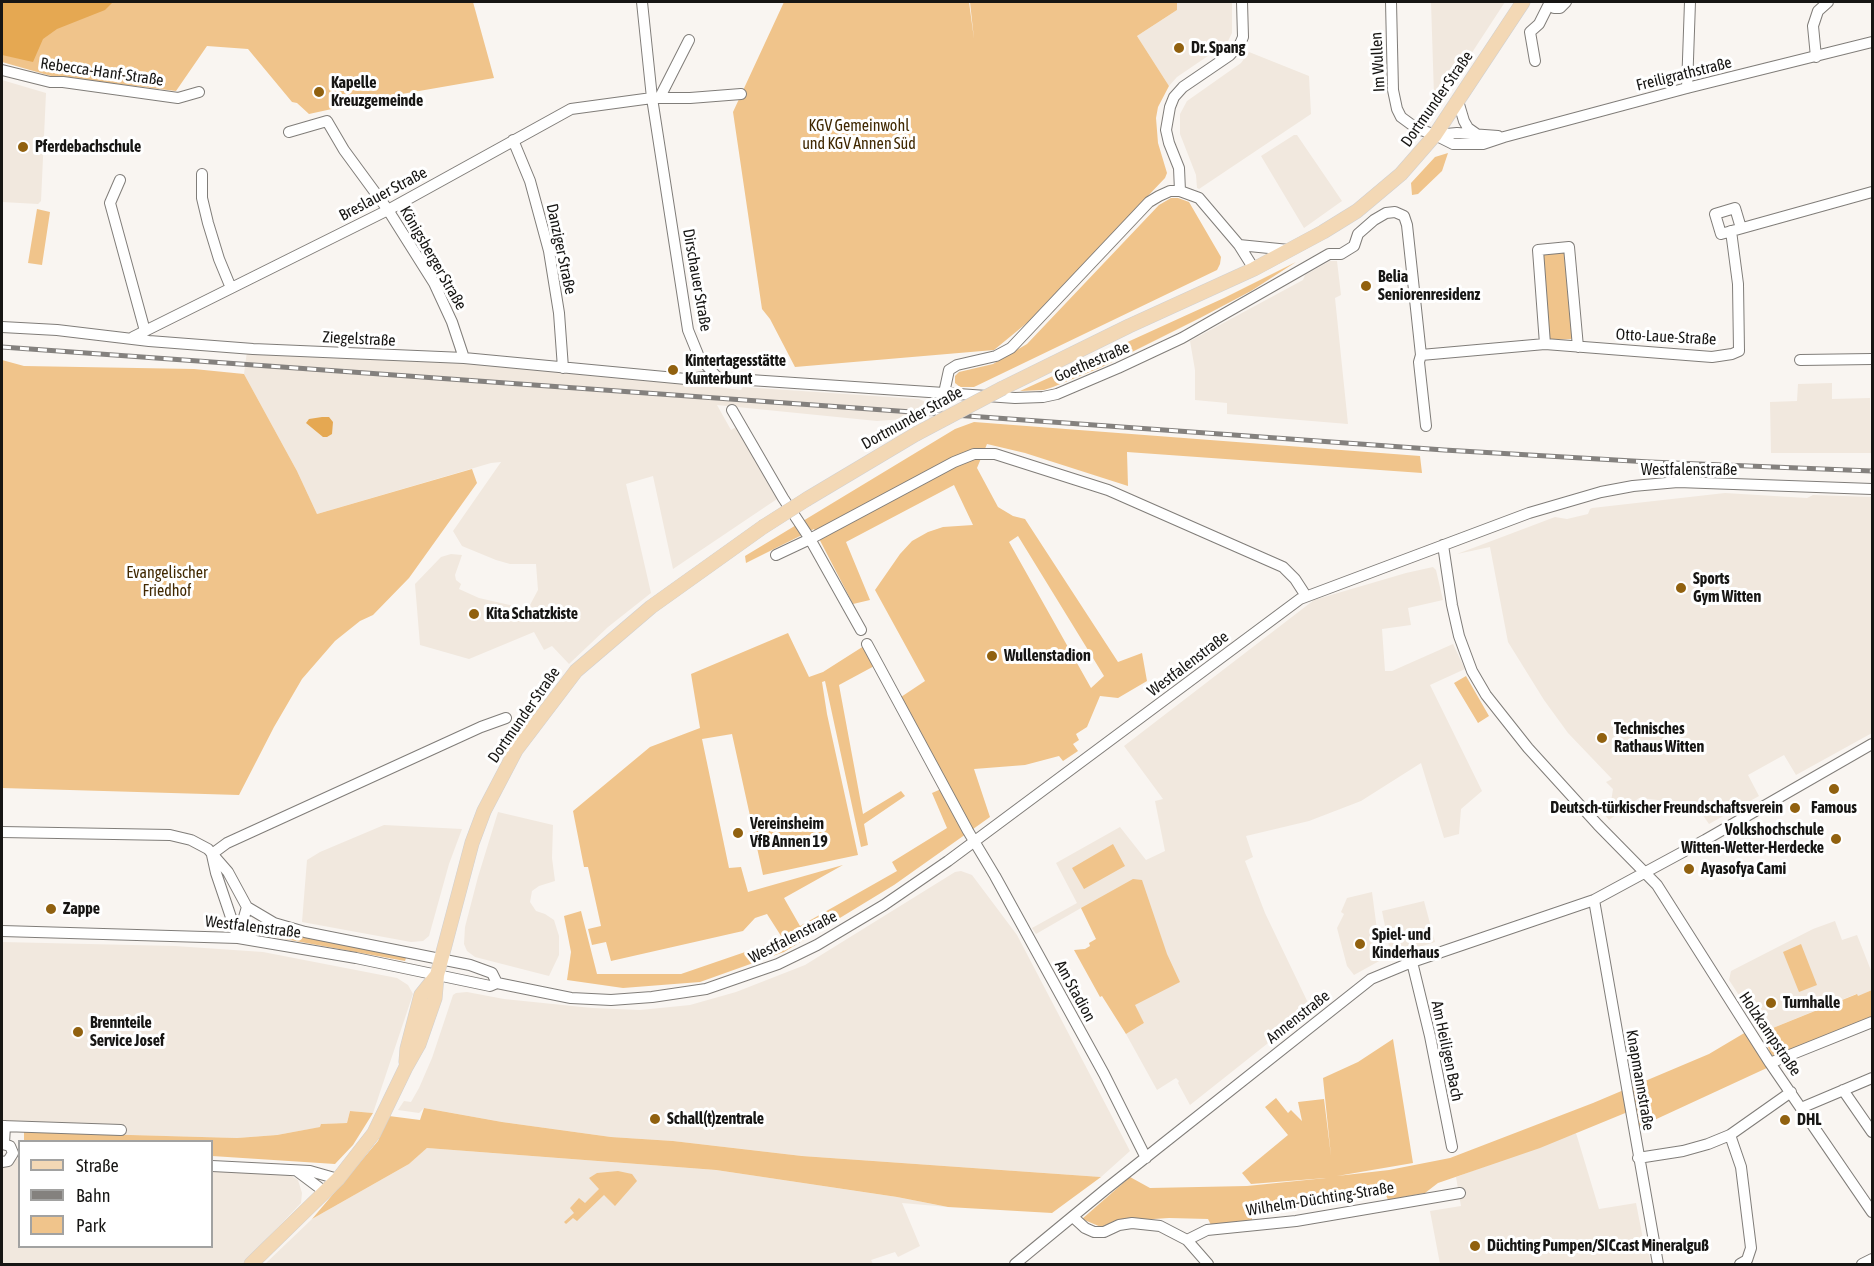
<!DOCTYPE html>
<meta charset="utf-8">
<style>
body{margin:0}
#map{position:relative;width:1874px;height:1266px;overflow:hidden;background:#f9f5f1;font-family:"Asap Condensed",sans-serif}
canvas{display:block}
.frame{position:absolute;inset:0;border:3px solid #171614;pointer-events:none}
.legend{position:absolute;left:18px;top:1140px;width:195px;height:108px;box-sizing:border-box;background:#fff;border:2px solid #a2a2a1;margin:0;padding:8px 10px;list-style:none;font-size:18px;color:#171614}
.legend li{display:flex;align-items:center;gap:12px;height:30px}
.legend b{width:30px;border:2px solid #a2a2a1}
</style>
<div id="map">
<canvas width="1874" height="1266"></canvas>
<div class="frame"></div>
<ul class="legend">
<li><b style="height:8px;background:#f3d8b5"></b>Straße</li>
<li><b style="height:8px;background:#84817e"></b>Bahn</li>
<li><b style="height:16px;background:#f0c48b"></b>Park</li>
</ul>
</div>
<script>
const g = document.querySelector('canvas').getContext('2d');
g.lineJoin = 'round';
function fill(path, color) { g.fillStyle = color; g.fill(path, 'evenodd'); }
const toPath = rows => new Path2D(rows.map(r => 'M' + r).join(''));
function stroke(path, color, width, dash) { g.strokeStyle = color; g.lineWidth = width; g.lineCap = dash ? 'butt' : 'round'; g.setLineDash(dash || []); g.stroke(path); }
function write(font, color, halo, rows, align = 'center') {
  g.font = font + ' "Asap Condensed",sans-serif'; g.lineWidth = 6; g.setLineDash([]); g.textBaseline = 'middle'; g.strokeStyle = halo; g.fillStyle = color; for (const [text, x, y, turn = 0] of rows) {
    g.save(); g.translate(x, y); g.rotate((+turn || 0) * Math.PI / 180); g.textAlign = isNaN(turn) ? turn : align; if (halo) g.strokeText(text, 0, 0); g.fillText(text, 0, 0); g.restore();
  }
}
fill(toPath([
 [1177,2,1232,2,1232,33,1227,43,1177,77,1169,86,1137,36,1177,10],
 [1431,2,1505,2,1441,100,1434,96],
 [1249,52,1309,76,1311,114,1199,189,1197,188,1196,175,1180,134,1180,114,1187,101,1241,63],
 [2,80,46,93,41,201,38,204,2,202],
 [1294,135,1297,135,1342,201,1304,228,1261,156],
 [1330,261,1337,261,1341,295,1335,298,1348,424,1227,414,1227,403,1195,400,1195,370,1190,341,1303,280,1305,275],
 [247,351,479,364,629,376,741,390,743,387,919,399,963,419,921,417,913,420,904,419,877,421,717,405,731,430,736,427,777,499,673,569,653,476,626,484,651,593,608,627,569,664,552,646,544,650,534,632,469,659,420,645,415,584,441,557,451,554,462,555,455,575,456,580,461,584,459,589,479,598,514,606,522,620,538,590,536,564,510,564,496,560,462,546,453,531,501,462,491,463,317,514,297,471,244,374],
 [1832,383,1832,399,1870,398,1871,453,1771,453,1770,402,1797,401,1798,384],
 [1725,493,1807,498,1813,495,1872,497,1872,733,1796,775,1784,755,1748,775,1759,796,1709,824,1695,804,1639,798,1609,820,1601,811,1611,802,1613,789,1606,782,1612,779,1568,733,1544,700,1508,642,1490,547,1457,554,1555,517,1567,519,1588,514,1590,509,1592,508],
 [1433,567,1436,570,1443,600,1408,608,1411,625,1382,629,1385,671,1392,671,1453,644,1465,669,1430,685,1482,791,1461,809,1459,834,1444,838,1421,763,1361,801,1309,821,1246,836,1253,857,1245,861,1265,913,1311,1009,1190,1105,1178,1083,1179,1081,1176,1078,1157,1090,1126,1034,1144,1023,1081,908,1036,934,1032,928,1077,903,1056,863,1120,827,1146,860,1165,851,1155,801,1163,799,1124,746,1314,600,1406,573],
 [498,812,553,825,552,858,555,881,539,886,532,891,530,902,536,911,545,914,554,920,559,936,559,955,549,976,475,957,467,951,464,944,465,927,478,877],
 [384,825,462,829,449,864,429,936,423,941,411,942,302,922,307,860,320,852],
 [961,871,972,875,1017,935,1130,1151,1101,1177,802,1156,673,1141,611,1137,502,1122,424,1108,419,1113,398,1110,404,1101,411,1102,419,1088,432,1058,453,995,456,993,467,992,504,999,592,1008,640,1010,690,1005,736,992,805,965,955,872],
 [1372,892,1381,960,1354,975,1347,966,1337,928,1344,914,1341,912,1347,898],
 [1424,901,1435,942,1391,956,1382,911],
 [1835,921,1842,940,1857,935,1872,973,1872,990,1857,997,1856,994,1763,1032,1729,980,1731,971,1813,929],
 [2,942,175,946,263,952,397,978,408,985,413,994,373,1113,350,1111,347,1123,321,1124,321,1127,277,1135,237,1138,56,1133,57,1126,2,1121],
 [1576,1133,1599,1209,1636,1203,1645,1249,1648,1249,1651,1264,1440,1264,1430,1211,1461,1206,1456,1177],
 [427,1148,716,1170,897,1197,948,1207,902,1203,920,1246,898,1257,895,1252,871,1260,873,1264,265,1264,312,1219,409,1164],
 [2,1158,19,1159,20,1246,212,1246,212,1168,285,1172,298,1180,302,1193,301,1203,243,1264,2,1264]
]), '#f1e8de');
fill(toPath([
 [2,2,473,2,494,78,396,95,309,114,297,103,292,102,248,49,207,46,176,91,51,76,2,62],
 [784,2,969,2,974,39,970,2,1177,2,1177,10,1137,36,1169,86,1158,107,1156,118,1158,143,1167,173,1165,178,1028,322,994,350,795,367,770,319,762,309,733,112],
 [1448,153,1442,171,1418,194,1412,195,1411,183,1435,157],
 [1171,198,1178,198,1189,202,1221,257,1220,264,1217,270,974,387,960,387,955,383,955,376,959,372,993,364,1027,344,1159,205],
 [37,209,50,212,42,265,28,263],
 [1564,252,1567,257,1575,335,1571,339,1551,340,1547,336,1543,254],
 [1296,262,1251,291,1200,318,1102,367,1053,387,1044,390,1020,391,1224,298],
 [2,360,24,366,194,369,244,374,297,471,317,514,472,469,477,483,409,578,373,615,360,621,335,641,302,679,274,727,239,795,2,788],
 [974,422,1420,456,1422,473,1127,452,1128,486,1025,453,987,444,977,468,998,507,1013,516,1025,519,1118,662,1142,653,1147,681,1118,698,1100,696,1087,727,1076,734,1079,740,1073,744,1078,751,1063,761,1059,756,1025,765,974,769,990,817,894,885,784,952,700,982,623,988,567,980,571,952,564,916,581,911,597,974,681,974,783,939,767,914,755,918,743,931,611,961,606,942,592,945,588,929,601,926,588,867,584,867,573,811,650,747,700,728,691,674,788,633,809,677,823,672,867,644,878,664,839,685,863,814,901,791,905,796,864,824,868,845,861,847,825,681,822,682,827,714,858,855,763,875,732,734,702,739,729,868,741,867,748,892,843,865,784,898,800,926,897,871,892,862,947,828,932,793,948,786,901,697,925,681,875,590,900,554,912,541,928,532,943,527,973,525,954,485,846,542,870,600,853,604,814,529,746,563,745,556,955,429],
 [1018,536,1104,676,1091,688,1009,542],
 [1466,676,1489,716,1478,723,1454,683],
 [1113,844,1125,866,1084,889,1072,868],
 [1133,879,1142,880,1167,954,1180,982,1135,1005,1144,1023,1126,1034,1102,996,1100,997,1074,950,1085,949,1090,946,1089,943,1096,939,1081,908],
 [277,931,322,938,407,955,405,961,257,934],
 [1801,944,1817,985,1799,992,1783,952],
 [1872,990,1872,1017,1772,1059,1763,1032,1857,994,1858,996],
 [1746,1032,1769,1067,1637,1128,1635,1109,1540,1148,1438,1183,1425,1193,1388,1200,1386,1195,1252,1215,1252,1221,1211,1225,1208,1219,1169,1218,1123,1221,1101,1227,1082,1219,1130,1177,1150,1188,1247,1186,1326,1178,1251,1184,1242,1173,1288,1135,1265,1107,1276,1098,1288,1113,1291,1110,1302,1121,1298,1102,1324,1099,1331,1156,1323,1078,1358,1062,1393,1039,1413,1163,1337,1176,1389,1170,1450,1158,1593,1103,1709,1054],
 [424,1108,502,1122,611,1137,673,1141,802,1156,1101,1177,1052,1213,948,1207,897,1197,716,1170,427,1148,409,1164,312,1219,378,1141,389,1116,420,1120],
 [350,1111,373,1113,353,1145,335,1164,212,1156,212,1142,24,1142,24,1132,237,1138,277,1135,320,1127,321,1124,347,1123],
 [618,1171,632,1174,637,1181,615,1206,604,1195,577,1221,573,1218,566,1224,564,1222,574,1213,570,1208,579,1198,585,1203,599,1189,589,1178,597,1173]
]), '#f0c48b');
fill(toPath([
 [2,2,113,2,105,10,57,29,43,39,33,62,2,55],
 [322,417,329,417,333,422,332,434,327,437,323,437,306,423,309,419]
]), '#e5a852');
const minor = toPath([
 [1391,2,1393,90,1397,109,1401,117,1416,128,1435,135,1453,144,1483,144,1504,137,1687,88,1872,42],
 [1550,3,1554,8,1560,8,1566,2],
 [1816,57,1813,26,1818,11,1828,2],
 [1535,61,1530,32,1539,24,1550,2],
 [2,70,50,82,63,82,178,98,199,92],
 [1687,88,1690,2],
 [741,94,690,98,652,98,688,330,699,357,716,376,720,378,944,393,1015,398,1043,397,1057,394,1118,368,1182,338,1329,254,1341,254,1354,246,1358,234,1374,220,1386,213,1395,212,1404,216,1407,225,1421,355,1419,362,1426,426],
 [660,97,689,40],
 [1458,101,1464,121,1468,128,1478,135],
 [289,132,327,121,344,150,388,210,434,283,452,322,464,358],
 [1436,135,1457,133,1498,136],
 [513,140,530,181,549,251,559,313,563,368],
 [202,174,202,198,208,223,219,259,231,288],
 [120,180,110,203,145,331],
 [1180,191,1179,168,1169,143,1166,130,1170,107,1174,97,1183,87,1230,55,1240,44,1243,37,1242,2],
 [1741,228,1735,208,1715,214,1721,234,1872,192],
 [1239,245,1289,250],
 [2,327,57,330,149,341,253,349,464,358,686,379,716,376],
 [133,337,388,210,571,109,652,98,642,2],
 [1545,344,1538,250,1569,247,1578,347],
 [1421,355,1545,344,1712,357,1732,354,1739,351,1738,284,1731,231],
 [1800,360,1872,359],
 [944,393,949,370,957,365,996,356,1011,348,1149,202,1159,196,1170,191,1180,191,1199,198,1239,245,1254,269],
 [732,410,783,498,810,539,954,462,974,454,995,454,1108,490,1283,567,1295,579,1306,596],
 [1443,545,1452,605,1459,636,1472,671,1486,695,1528,748,1598,825,1657,885,1770,1063,1872,1212],
 [776,555,810,539,861,630],
 [867,644,968,831,995,876,1104,1074,1146,1158],
 [2,832,170,835,191,840,208,849,228,872,247,907,274,923,305,932,470,965,492,973,497,983],
 [212,854,227,843,481,727,506,718],
 [212,855,216,873,238,938],
 [1594,900,1658,1264],
 [2,931,238,938,356,958,490,986,497,983,571,998,611,1000,652,997,706,989,778,964,817,945,884,905,948,861,1300,599,1529,513,1601,492,1633,486,1678,482,1872,489],
 [238,938,274,923],
 [238,938,247,907],
 [1412,962,1430,1036,1452,1147],
 [1770,1063,1872,1022],
 [1843,1090,1872,1132],
 [1801,1108,1872,1078],
 [2,1126,121,1130],
 [1730,1135,1741,1167,1751,1248,1747,1260,1740,1264],
 [4,1143,5,1126],
 [2,1144,10,1146,13,1153],
 [1638,1158,1683,1151,1708,1144,1730,1135,1791,1092],
 [2,1162,8,1161,13,1153],
 [212,1166,310,1171,338,1179],
 [297,1171,325,1192],
 [1073,1217,1085,1228,1094,1232,1104,1232,1119,1225,1132,1223,1160,1226,1187,1240,1208,1264],
 [1187,1240,1207,1230,1296,1221,1460,1193],
 [1015,1264,1106,1189,1371,979,1412,962,1594,900,1705,840,1872,744],
 [1862,1264,1872,1259]
]);
const major = toPath([
 [1003,388,1129,326,1254,269,1323,232,1357,211,1401,174,1435,135,1523,2],
 [807,499,916,434],
 [406,1062,407,1049,421,995,437,975],
 [251,1264,338,1179,374,1133,406,1067,419,1044,435,998,437,975,472,843,484,811,516,750,576,671,651,607,763,527]
]);
stroke(minor, '#807d79', 12);
stroke(major, '#d1d0d0', 15);
stroke(minor, '#fff', 10);
stroke(major, '#f3d8b5', 14);
const rail = toPath([
 [2,347,1444,450,1650,462,1872,471]
]);
stroke(rail, '#84817e', 5);
stroke(rail, '#fff', 3, [9]);
const majorBridge = toPath([
 [916,434,1003,388],
 [763,527,807,499]
]);
stroke(majorBridge, '#d1d0d0', 15, []);
stroke(majorBridge, '#f3d8b5', 14);
for (const [x, y, r, color] of [
 [1179,48,6,"#91610f"],
 [319,92,6,"#91610f"],
 [23,147,6,"#91610f"],
 [1366,286,6,"#91610f"],
 [673,370,6,"#91610f"],
 [1681,588,6,"#91610f"],
 [474,614,6,"#91610f"],
 [992,656,6,"#91610f"],
 [1602,738,6,"#91610f"],
 [1834,789,6,"#91610f"],
 [1795,808,6,"#91610f"],
 [738,833,6,"#91610f"],
 [1836,839,6,"#91610f"],
 [1689,869,6,"#91610f"],
 [51,909,6,"#91610f"],
 [1360,944,6,"#91610f"],
 [1771,1003,6,"#91610f"],
 [78,1032,6,"#91610f"],
 [655,1119,6,"#91610f"],
 [1785,1120,6,"#91610f"],
 [1475,1246,6,"#91610f"]
]) { const dot = new Path2D(); dot.arc(x, y, r, 0, 2 * Math.PI); g.fillStyle = color; g.fill(dot); stroke(dot, '#fff', 2); }
write('bold 16px', '#171614', '#fff', [
 ["Dr. Spang",1191,48],
 ["Kapelle",331,83],
 ["Kreuzgemeinde",331,101],
 ["Pferdebachschule",35,147],
 ["Belia",1378,277],
 ["Seniorenresidenz",1378,295],
 ["Kintertagesstätte",685,361],
 ["Kunterbunt",685,379],
 ["Sports",1693,579],
 ["Gym Witten",1693,597],
 ["Kita Schatzkiste",486,614],
 ["Wullenstadion",1004,656],
 ["Technisches",1614,729],
 ["Rathaus Witten",1614,747],
 ["Deutsch-türkischer Freundschaftsverein",1783,808,"right"],
 ["Famous",1834,808,"center"],
 ["Vereinsheim",750,824],
 ["VfB Annen 19",750,842],
 ["Volkshochschule",1824,830,"right"],
 ["Witten-Wetter-Herdecke",1824,848,"right"],
 ["Ayasofya Cami",1701,869],
 ["Zappe",63,909],
 ["Spiel- und",1372,935],
 ["Kinderhaus",1372,953],
 ["Turnhalle",1783,1003],
 ["Brennteile",90,1023],
 ["Service Josef",90,1041],
 ["Schall(t)zentrale",667,1119],
 ["DHL",1797,1120],
 ["Düchting Pumpen/SICcast Mineralguß",1487,1246]
], 'left');
write('16px', '#171614', '#fff', [
 ["Im Wullen",1378,62,-93],
 ["Rebecca-Hanf-Straße",102,72,8],
 ["Freiligrathstraße",1684,74,-14],
 ["Dortmunder Straße",1437,99,-55],
 ["Breslauer Straße",383,194,-28],
 ["Danziger Straße",561,249,78],
 ["Königsberger Straße",433,258,60],
 ["Dirschauer Straße",697,280,80],
 ["Otto-Laue-Straße",1666,337,3],
 ["Ziegelstraße",359,339,3],
 ["Goethestraße",1092,362,-23],
 ["Dortmunder Straße",912,418,-29],
 ["Westfalenstraße",1689,470],
 ["Westfalenstraße",1188,664,-37],
 ["Dortmunder Straße",524,715,-55],
 ["Westfalenstraße",253,927,7],
 ["Westfalenstraße",793,937,-27],
 ["Am Stadion",1075,991,61],
 ["Annenstraße",1298,1017,-38],
 ["Holzkampstraße",1770,1034,56],
 ["Am Heiligen Bach",1447,1051,78],
 ["Knapmannstraße",1640,1080,80],
 ["Wilhelm-Düchting-Straße",1320,1199,-9]
]);
write('16px', '#402801', '#fff', [
 ["KGV Gemeinwohl",859,126],
 ["und KGV Annen Süd",859,144],
 ["Evangelischer",167,573],
 ["Friedhof",167,591]
]);
</script>
